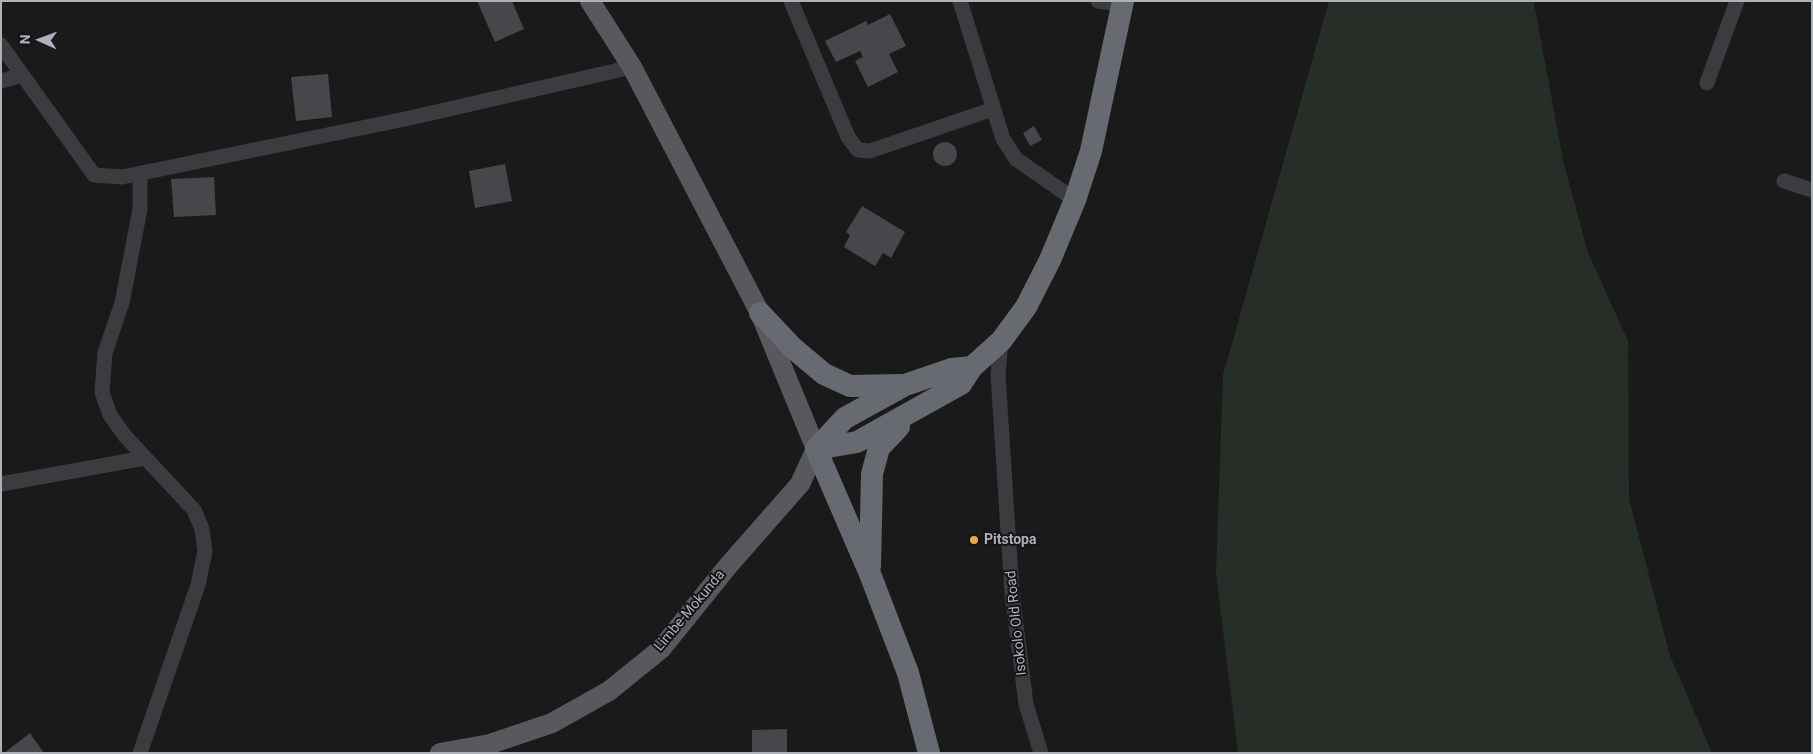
<!DOCTYPE html>
<style>
body{margin:0}
#map{position:relative;width:1813px;height:754px;overflow:hidden;background:#1a1a1b;font-family:Roboto,sans-serif}
canvas{display:block}
.frame{position:absolute;inset:0;border:2px solid #adb1ba;pointer-events:none}
.north{position:absolute;left:15px;top:15px;width:50px;height:50px;-webkit-text-stroke:4px #141417;paint-order:stroke;rotate:272deg;font-size:14px;font-weight:700;line-height:20px;text-align:center;color:#adb1ba}
.north::after{content:'';display:block;margin:auto;width:18px;height:22px;background:#adb1ba;clip-path:polygon(50% 0,100% 100%,50% 72%,0 100%)}
</style>
<div id="map">
<canvas width="1813" height="754"></canvas>
<div class="frame"></div>
<div class="north">N</div>
</div>
<script>
const g = document.querySelector('canvas').getContext('2d');
g.lineJoin = 'round';
function fill(path, color) { g.fillStyle = color; g.fill(path, 'evenodd'); }
const toPath = rows => new Path2D(rows.map(r => 'M' + r).join(''));
function stroke(path, color, width, dash) { g.strokeStyle = color; g.lineWidth = width; g.lineCap = dash ? 'butt' : 'round'; g.setLineDash(dash || []); g.stroke(path); }
function write(font, color, halo, rows, align = 'center') {
  g.font = font + ' Roboto,sans-serif'; g.lineWidth = 4; g.setLineDash([]); g.textBaseline = 'middle'; g.strokeStyle = halo; g.fillStyle = color; for (const [text, x, y, turn = 0] of rows) {
    g.save(); g.translate(x, y); g.rotate((+turn || 0) * Math.PI / 180); g.textAlign = isNaN(turn) ? turn : align; if (halo) g.strokeText(text, 0, 0); g.fillText(text, 0, 0); g.restore();
  }
}
fill(toPath([
 [1329,1,1530,1,1534,3,1563,160,1588,253,1628,341,1629,499,1670,656,1712,753,1238,753,1216,573,1223,375]
]), '#262e27');
fill(toPath([
 [477,1,512,1,524,29,495,42],
 [890,14,906,46,889,54,898,72,868,87,855,61,863,57,860,51,836,62,825,41,866,21,868,25],
 [328,74,332,117,296,121,291,77],
 [1034,126,1042,140,1030,146,1023,133],
 '933 154a12 12 0 1 1 24 0a12 12 0 1 1-24 0Z',
 [505,164,512,201,475,208,469,171],
 [214,177,216,215,174,217,171,179],
 [862,206,905,232,891,258,883,253,875,266,844,247,850,235,846,232],
 [787,729,787,753,752,753,752,730],
 [30,733,44,753,4,753]
]), '#47474b');
stroke(toPath([
 [791,1,848,137,858,150,870,151,993,109],
 [960,1,1003,139,1016,159,1075,200],
 [1098,1,1122,4],
 [1,45,94,175,122,177,410,118,632,67],
 [1,81,22,75],
 [1707,83,1737,1],
 [140,173,140,209,122,303,105,353,102,392,110,415,125,436,194,510,202,529,205,551,198,585,140,753],
 [1784,181,1812,190],
 [1001,341,998,375,1012,593,1026,704,1041,753],
 [1,484,145,458]
]), '#3b3c40', 15);
stroke(toPath([
 [440,753,490,744,552,723,609,691,661,649,728,566,800,484,816,449,760,313,632,67,590,1]
]), '#57595f', 20);
stroke(toPath([
 [760,313,793,348,824,374,850,386,901,385],
 [816,449,857,442,961,384,972,367,1001,341,1026,307,1050,260,1075,200,1091,151,1123,1],
 [816,449,870,574,908,673,929,753],
 [816,449,845,418,905,385,952,369,972,367],
 [870,566,872,474,879,448,899,427]
]), '#676a71', 22);
for (const [x, y, r, color] of [
 [974,540,5,"#e5af48"]
]) { const dot = new Path2D(); dot.arc(x, y, r, 0, 2 * Math.PI); g.fillStyle = color; g.fill(dot); stroke(dot, '#141417', 2); }
write('bold 14px', '#adb1ba', '#141417', [
 ["Pitstopa",984,540]
], 'left');
write('14px', '#adb1ba', '#141417', [
 ["Limbe-Mokunda",690,611,-50],
 ["Isokolo Old Road",1017,623,-96]
]);
</script>
